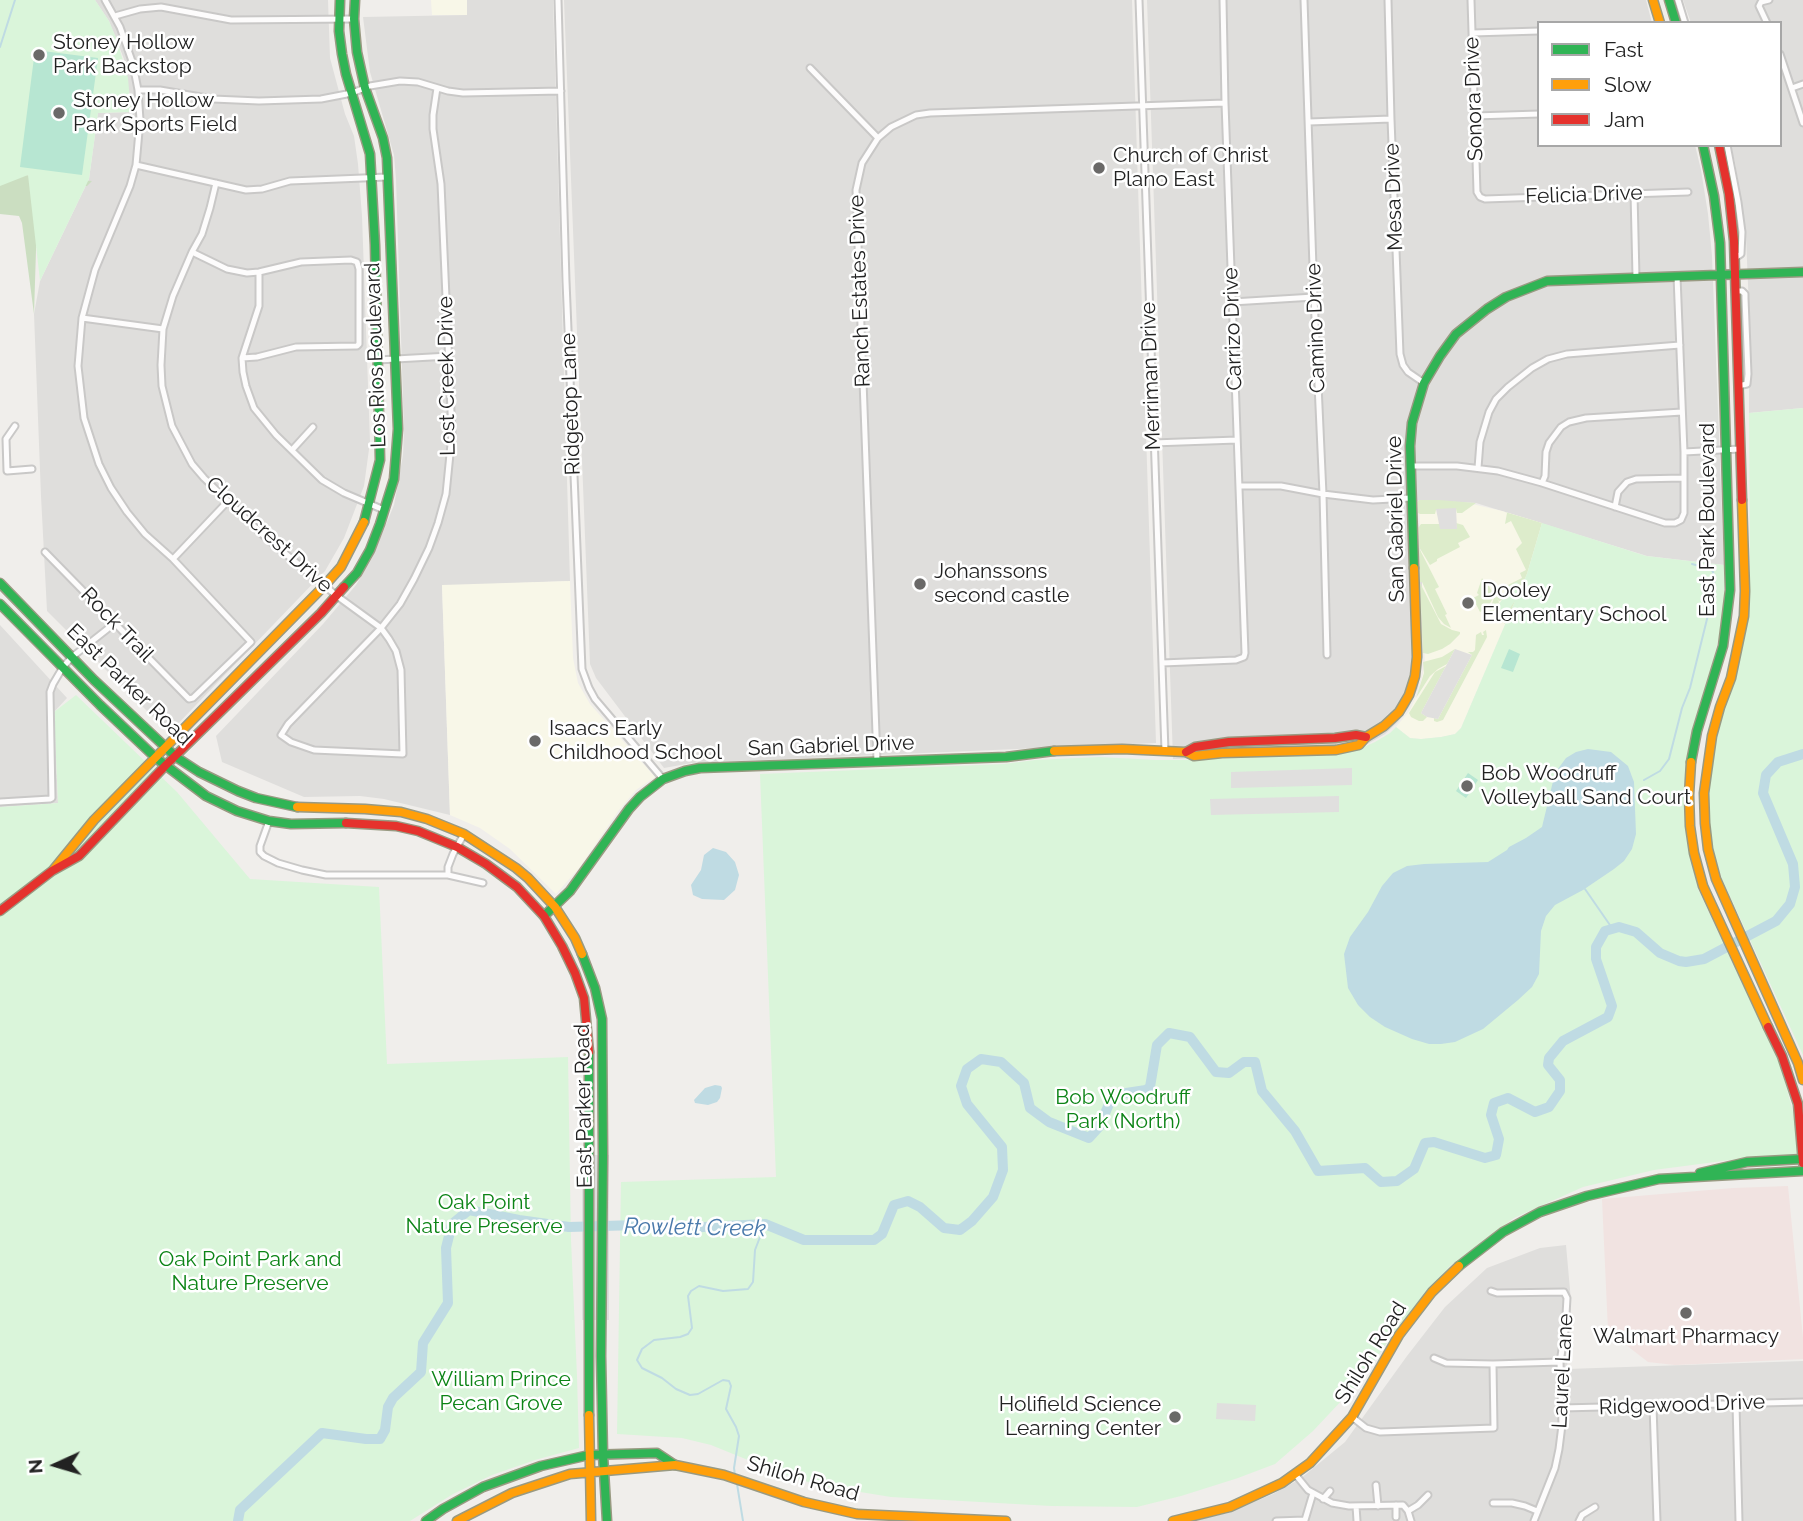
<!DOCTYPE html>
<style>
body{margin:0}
#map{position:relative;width:1803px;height:1521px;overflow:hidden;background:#f0eeeb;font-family:Raleway,sans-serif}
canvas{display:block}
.legend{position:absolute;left:1537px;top:21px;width:245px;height:126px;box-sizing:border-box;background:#fff;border:2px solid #a7a7a7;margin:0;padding:9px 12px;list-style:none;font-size:21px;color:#222}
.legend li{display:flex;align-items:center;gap:14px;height:35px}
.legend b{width:35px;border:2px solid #a7a7a7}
.north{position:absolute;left:21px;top:1430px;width:70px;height:70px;-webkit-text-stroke:5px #fff;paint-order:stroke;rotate:266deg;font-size:19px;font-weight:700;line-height:28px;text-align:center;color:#222}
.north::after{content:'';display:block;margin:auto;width:24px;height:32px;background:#222;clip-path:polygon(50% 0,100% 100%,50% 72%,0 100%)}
</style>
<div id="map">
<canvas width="1803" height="1521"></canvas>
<ul class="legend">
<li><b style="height:9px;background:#30b455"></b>Fast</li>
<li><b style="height:9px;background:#ff9f0a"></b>Slow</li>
<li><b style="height:9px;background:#e5322d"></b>Jam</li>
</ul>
<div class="north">N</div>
</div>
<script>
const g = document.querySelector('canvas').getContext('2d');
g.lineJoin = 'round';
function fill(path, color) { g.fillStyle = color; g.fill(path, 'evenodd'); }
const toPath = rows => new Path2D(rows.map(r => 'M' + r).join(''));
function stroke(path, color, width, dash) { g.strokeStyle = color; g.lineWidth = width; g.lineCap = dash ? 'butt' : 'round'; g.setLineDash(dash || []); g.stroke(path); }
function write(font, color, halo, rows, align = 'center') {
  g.font = font + ' Raleway,sans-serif'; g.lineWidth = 5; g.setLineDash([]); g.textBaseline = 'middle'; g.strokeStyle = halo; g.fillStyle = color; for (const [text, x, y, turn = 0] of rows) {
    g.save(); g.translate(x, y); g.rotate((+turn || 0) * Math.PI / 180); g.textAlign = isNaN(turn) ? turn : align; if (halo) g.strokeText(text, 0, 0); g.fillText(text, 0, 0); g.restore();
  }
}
fill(toPath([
 [95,0,328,0,330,58,345,114,354,136,358,164,362,216,370,442,364,486,344,538,325,571,169,733,47,611,41,496,34,314,40,281,89,179,98,113,131,112,124,59,109,21],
 [467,0,553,0,570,581,442,586,450,815,384,799,360,796,304,797,222,762,216,736,323,624,356,585,372,558,394,505,403,455,404,432,396,179,394,155,370,72,363,17,467,15],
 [564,0,1132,0,1156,743,692,763,664,768,596,678,590,664],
 [1147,0,1646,0,1652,23,1539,23,1539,145,1695,145,1701,170,1708,214,1712,256,1724,565,1647,556,1476,503,1419,500,1417,502,1422,582,1423,653,1418,688,1409,707,1398,722,1385,734,1357,750,1341,753,1173,759],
 [1683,0,1803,0,1803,408,1749,413,1749,308,1746,237,1735,162,1730,145,1780,145,1780,23,1691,23],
 [0,625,67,698,54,712,58,803,0,807],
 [1566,1245,1571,1301,1567,1369,1803,1361,1803,1521,1192,1521,1228,1513,1273,1494,1300,1479,1345,1442,1407,1356,1445,1307,1487,1268,1540,1248]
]), '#dfdedc');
fill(toPath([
 [1788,1186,1803,1338,1803,1359,1675,1365,1648,1362,1608,1331,1602,1199,1733,1188]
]), '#f1e3e1');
fill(toPath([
 [431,0,467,0,467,15,432,15],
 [1419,501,1468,503,1502,511,1542,523,1527,574,1461,728,1455,734,1441,737,1421,739,1410,738,1396,727,1410,710,1419,690,1425,665],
 [570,581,573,658,578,683,590,704,655,777,636,790,619,810,579,868,556,894,510,849,480,828,450,815,442,585]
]), '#f8f7e8');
fill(toPath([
 [1419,500,1439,500,1476,503,1462,513,1457,513,1456,509,1436,510,1435,514,1420,514,1418,513,1417,502],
 [1505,512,1542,523,1527,574,1505,624,1498,616,1489,612,1494,598,1507,592,1502,600,1499,601,1497,599,1499,602,1495,610,1520,589,1518,583,1508,587,1508,592,1506,588,1506,586,1522,578,1520,573,1526,570,1516,549,1522,543,1511,521,1505,524,1507,513],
 [1456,523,1463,525,1470,537,1458,543,1460,547,1437,559,1437,561,1430,565,1419,547,1418,528,1421,524,1440,524,1457,528],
 [1419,548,1439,587,1435,589,1447,614,1445,615,1451,628,1444,624,1438,617,1422,582,1420,582],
 [1482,578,1486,585,1488,584,1494,596,1487,609,1480,612,1473,598,1479,595,1477,593],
 [1420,583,1441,624,1452,630,1460,632,1460,634,1450,644,1442,649,1428,654,1423,653],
 [1486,630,1487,637,1443,720,1437,722,1434,721,1434,718,1438,719,1472,655,1468,652,1473,652,1475,650,1476,635,1481,632,1482,635,1484,635,1483,632],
 [1455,649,1447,664,1438,669,1430,676,1416,698,1424,673,1423,662,1442,657],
 [1446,666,1421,713,1427,717,1423,721,1419,721,1411,717,1409,713,1435,672]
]), '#ddeccb');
fill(toPath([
 [0,0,14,174,92,181,87,186,51,188,37,218,34,314,22,223,19,216,0,214]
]), '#cbdec1');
fill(toPath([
 [0,0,95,0,109,21,117,40,128,78,131,112,98,113,89,179,40,281,28,175,0,186],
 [1803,408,1803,1055,1722,879,1713,850,1709,820,1709,791,1711,765,1716,737,1723,708,1740,660,1748,606,1750,566,1749,413],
 [1542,523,1646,556,1724,565,1724,602,1719,637,1711,670,1695,719,1687,757,1685,779,1685,827,1688,847,1698,889,1781,1067,1794,1116,1797,1156,1738,1159,1654,1170,1583,1187,1514,1218,1450,1266,1398,1327,1361,1380,1313,1431,1275,1464,1238,1478,1181,1496,1137,1507,1051,1506,891,1497,817,1485,775,1471,711,1445,682,1438,617,1434,621,1182,776,1177,760,774,1004,764,1035,760,1099,757,1157,760,1193,760,1222,756,1341,753,1357,750,1375,742,1390,733,1396,727,1410,738,1421,739,1441,737,1455,734,1461,728,1515,601,1510,608,1504,613,1497,612,1495,610,1508,591,1509,586,1517,582,1521,587,1527,574],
 [76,695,177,792,250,879,379,887,387,1064,568,1057,571,1240,577,1376,579,1448,535,1460,492,1475,453,1494,410,1521,0,1521,0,807,58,803,54,712]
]), '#daf5da');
fill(toPath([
 [35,50,98,58,82,175,20,167],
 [1509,649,1520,654,1513,672,1501,668],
 [1468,773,1478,780,1466,798,1456,791]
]), '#b7e6d2');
fill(toPath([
 [1456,508,1457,529,1440,529,1436,509],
 [1455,649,1472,655,1438,719,1427,717,1421,713],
 [1352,768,1352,785,1231,788,1231,772],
 [1339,796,1339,812,1211,815,1210,799],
 [1217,1403,1256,1405,1255,1421,1216,1419]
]), '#e0dfde');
fill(toPath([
 [1588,749,1611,752,1628,766,1634,782,1636,834,1632,849,1624,861,1614,869,1583,890,1555,905,1546,916,1541,931,1539,974,1532,987,1518,1000,1483,1029,1455,1042,1441,1044,1429,1044,1412,1039,1385,1027,1370,1017,1358,1005,1348,988,1344,954,1350,937,1368,912,1382,886,1393,873,1407,866,1424,864,1488,862,1507,850,1509,847,1526,838,1542,827,1555,773,1566,758,1576,752],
 [713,848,726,852,735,862,739,875,735,890,724,900,702,899,693,895,691,885,701,870,704,855],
 [715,1085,721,1086,722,1088,720,1098,717,1102,708,1105,695,1103,694,1100,705,1088]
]), '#bfdbe3');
fill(toPath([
 [582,1155,609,1155,609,1320,582,1320]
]), '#dedddd');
stroke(toPath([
 [0,47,15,0],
 [1644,780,1660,771,1669,759,1682,708,1690,688,1708,615,1715,578,1713,572,1711,569,1692,564],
 [1585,889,1612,928],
 [735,1475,734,1468,739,1436,736,1427,726,1409,731,1386,729,1381,723,1380,698,1394,690,1395,676,1389,662,1378,642,1368,637,1360,642,1349,654,1340,680,1337,688,1334,692,1328,688,1296,691,1291,699,1286,723,1291,748,1289,753,1282,755,1250,765,1224],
 [737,1484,743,1521]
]), '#bfdbe3', 2);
stroke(toPath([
 [238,1521,240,1510,322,1433,366,1439,380,1439,385,1430,388,1407,393,1398,421,1372,423,1343,448,1303,446,1248,452,1224,469,1210,519,1220,569,1227,637,1225,683,1228,765,1224,804,1240,874,1240,882,1234,894,1205,908,1201,920,1207,944,1228,960,1230,972,1221,993,1197,1003,1170,1002,1147,967,1104,961,1086,967,1069,981,1059,1001,1062,1024,1083,1030,1108,1049,1122,1089,1138,1099,1127,1113,1095,1146,1090,1150,1087,1157,1045,1169,1033,1190,1037,1216,1072,1229,1073,1244,1062,1255,1062,1262,1091,1295,1131,1318,1171,1365,1168,1381,1182,1397,1181,1414,1169,1425,1143,1434,1142,1485,1158,1496,1155,1499,1139,1491,1115,1494,1103,1508,1098,1535,1112,1549,1107,1560,1091,1560,1080,1548,1065,1549,1058,1563,1041,1608,1017,1612,1006,1596,959,1596,947,1605,931,1619,927,1636,932,1660,953,1679,961,1686,962,1704,959,1776,921,1790,904,1795,887,1793,864,1763,793,1766,775,1778,762,1803,754]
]), '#bfdbe3', 10);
const street = toPath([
 [558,0,566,281,582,669,589,688,595,699,663,779],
 [1139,0,1165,751],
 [1304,0,1314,297,1323,494,1327,655],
 [1388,0,1391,119,1400,354,1403,365,1408,372,1424,383],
 [1471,0,1477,192,1480,197,1485,199,1688,192],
 [1678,0,1685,23],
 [115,16,140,9,161,7,231,20,354,19],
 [1767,23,1759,6,1761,2,1769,0],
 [1472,33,1539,31],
 [1780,54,1803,123],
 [810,68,878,138],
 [1792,88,1803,84],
 [138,90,160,90,213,99,259,101,321,99,352,93,370,86,400,81,418,82,448,91,463,93,561,91],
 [1474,116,1539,114],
 [1309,122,1391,119],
 [1727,145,1738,202,1742,232,1741,254,1735,258],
 [136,165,246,190,262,189,290,181,387,177],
 [216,183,210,208,202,234,192,252,173,296,163,329,161,365,162,386,172,426,192,464,204,478,265,537,337,596,381,628,389,639,396,651,401,670,403,754,314,750,291,742,281,735,288,724,381,628,400,604,414,579,429,548,438,523,446,494,452,434,441,184,433,129,433,115,437,88],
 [1634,193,1636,277],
 [192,252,227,269,247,273,259,272,301,262,351,260,357,262,359,269,359,344,357,346,296,347,257,357,242,358],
 [259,272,259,306,242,358,243,372,246,386,254,408,276,435,322,480,344,493,384,510],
 [1735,291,1742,291,1745,294,1745,298,1748,374,1747,384,1738,386],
 [1232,302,1314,297],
 [82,318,163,329],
 [378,360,449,356],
 [15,426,6,439,7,471,32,469],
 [1153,443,1237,440],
 [292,450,313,427],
 [1684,452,1740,449],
 [1410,466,1457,466,1498,471,1542,483,1665,523,1675,523,1681,520,1684,513,1684,452,1677,276],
 [1478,468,1480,442,1489,412,1496,399,1508,387,1532,368,1548,359,1567,354,1680,345],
 [1542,483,1545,476,1546,452,1549,443,1561,427,1569,422,1586,418,1682,412],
 [1240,486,1281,486,1323,494,1373,500,1411,498],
 [1615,507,1618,492,1627,482,1636,479,1684,478],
 [45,552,189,699,193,698,251,642,173,559,145,534,127,512,111,488,99,464,84,418,78,366,82,318,95,270,130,186,136,165,140,120,138,90,133,64,120,27,105,0],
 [173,559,228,501],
 [1162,663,1236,660,1244,657,1245,653,1225,103,1223,0],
 [877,761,856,190,862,163,878,138,891,127,916,115,930,113,1225,103],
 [0,802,50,799,52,798,50,692,53,684,63,667,72,657,115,623],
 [269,821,260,846,260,852,264,856,278,863,302,870,326,875,448,875,483,883],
 [448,875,448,867,453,854,464,834],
 [1491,1291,1497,1293,1564,1292,1567,1298,1565,1331,1560,1362,1562,1425,1559,1449,1555,1468,1534,1521],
 [1434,1358,1446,1363,1493,1364,1560,1362],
 [1736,1404,1739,1521],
 [1653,1406,1657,1521],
 [1562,1408,1803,1402],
 [1352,1417,1366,1428,1380,1432,1494,1428,1493,1364],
 [1295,1474,1308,1490,1332,1503,1349,1506,1403,1505,1408,1511,1411,1521],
 [1376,1485,1378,1506],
 [1323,1499,1330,1491],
 [1493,1503,1512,1503,1525,1506,1537,1511],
 [1396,1505,1396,1517],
 [1356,1506,1357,1521],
 [1408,1511,1418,1505,1428,1495],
 [1276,1521,1305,1520,1313,1493],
 [1579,1521,1582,1515,1595,1507]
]);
const fast = toPath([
 [340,0,339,31,342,54,346,74,370,154,375,245,380,460,364,522],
 [1669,0,1676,23],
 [1414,568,1410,446,1412,423,1424,383,1440,356,1456,334,1487,309,1506,297,1547,281,1803,272],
 [0,583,94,680,176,757,199,772,238,791,256,798,297,807],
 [344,587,357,573,370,550,380,524,394,479,398,429,387,158,383,138,365,88,357,52,354,19,355,0],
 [0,604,100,705,156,758,206,796,237,811,269,821,291,824,346,823],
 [1691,762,1697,731,1723,646,1730,590,1720,243,1714,196,1703,145],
 [544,916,570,891,629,809,640,797,663,779,685,771,700,768,1006,757,1054,751],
 [582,954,595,988,602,1019,603,1155,601,1356,603,1455,607,1521],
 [1700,1173,1747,1162,1803,1159],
 [1459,1266,1503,1232,1540,1212,1587,1196,1659,1179,1803,1171],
 [589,1415,589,1052],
 [426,1521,443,1509,483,1487,541,1466,589,1455,657,1453,675,1465]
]);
const slow = toPath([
 [1653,0,1660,23],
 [1742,500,1745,591,1744,616,1731,678,1720,707,1712,736,1704,793,1705,823,1708,849,1716,879,1798,1063,1803,1080],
 [1054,751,1122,749,1186,752,1194,756,1222,753,1336,750,1359,745,1366,737,1384,726,1399,712,1409,695,1415,676,1417,657,1414,568],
 [1691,762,1689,795,1690,826,1694,853,1703,886,1768,1027],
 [297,807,365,809,401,812,427,819,464,834,516,868,528,878,555,907,575,938,582,954],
 [54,869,94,820,325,585,341,567,364,522],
 [589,1415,591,1521],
 [457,1521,512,1493,570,1474,675,1465,724,1475,804,1502,857,1514,1006,1521],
 [1173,1521,1230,1507,1282,1483,1310,1463,1352,1417,1399,1335,1432,1292,1459,1266]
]);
const jam = toPath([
 [1719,145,1729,194,1734,241,1742,500],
 [1186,752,1195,747,1229,742,1335,738,1356,735,1366,737],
 [346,823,396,826,418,831,457,847,486,864,517,887,544,916,562,946,575,973,584,998,589,1052],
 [0,911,52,871,79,856,166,765,321,613,344,587],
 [1768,1027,1782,1056,1798,1104,1803,1163]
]);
stroke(street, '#c9c8c7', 9);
stroke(fast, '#999a82', 11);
stroke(slow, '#999a82', 11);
stroke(jam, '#999a82', 11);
stroke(street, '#fdfcfc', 5);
stroke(fast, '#30b455', 8);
stroke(slow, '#ff9f0a', 8);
stroke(jam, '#e5322d', 8);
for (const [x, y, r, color] of [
 [39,55,7,"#6a6968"],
 [59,113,7,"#6a6968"],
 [1099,168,7,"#6a6968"],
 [920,584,7,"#6a6968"],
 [1468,603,7,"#6a6968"],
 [535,741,7,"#6a6968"],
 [1467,786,7,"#6a6968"],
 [1686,1313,7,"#6a6968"],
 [1175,1417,7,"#6a6968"]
]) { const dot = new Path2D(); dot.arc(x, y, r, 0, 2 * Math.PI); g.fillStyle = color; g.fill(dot); stroke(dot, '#fff', 2.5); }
write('21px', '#222', '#fff', [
 ["Stoney Hollow",53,43],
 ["Park Backstop",53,67],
 ["Stoney Hollow",73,101],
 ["Park Sports Field",73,125],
 ["Church of Christ",1113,156],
 ["Plano East",1113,180],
 ["Johanssons",934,572],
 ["second castle",934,596],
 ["Dooley",1482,591],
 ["Elementary School",1482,615],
 ["Isaacs Early",549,729],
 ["Childhood School",549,753],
 ["Bob Woodruff",1481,774],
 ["Volleyball Sand Court",1481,798],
 ["Walmart Pharmacy",1686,1337,"center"],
 ["Holifield Science",1161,1405,"right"],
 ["Learning Center",1161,1429,"right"]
], 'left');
write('21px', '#222', '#fff', [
 ["Sonora Drive",1474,99,-92],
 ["Felicia Drive",1584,195,-2],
 ["Mesa Drive",1394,197,-92],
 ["Ranch Estates Drive",860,291,-92],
 ["Camino Drive",1316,328,-92],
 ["Carrizo Drive",1233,329,-92],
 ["Los Rios Boulevard",376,355,-92],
 ["Lost Creek Drive",447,376,-91],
 ["Merriman Drive",1151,376,-92],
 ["Ridgetop Lane",571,404,-92],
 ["San Gabriel Drive",1396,519,-91],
 ["East Park Boulevard",1708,520,-90],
 ["Cloudcrest Drive",269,535,42],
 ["Rock Trail",117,625,46],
 ["East Parker Road",129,685,44],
 ["San Gabriel Drive",831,746,-2],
 ["East Parker Road",584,1106,-91],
 ["Shiloh Road",1371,1353,-58],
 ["Laurel Lane",1563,1371,-87],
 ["Ridgewood Drive",1682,1405,-2],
 ["Shiloh Road",803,1479,16]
]);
write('21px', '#0c8416', '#fff', [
 ["Bob Woodruff",1123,1098],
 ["Park (North)",1123,1122],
 ["Oak Point",484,1203],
 ["Nature Preserve",484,1227],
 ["Oak Point Park and",250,1260],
 ["Nature Preserve",250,1284],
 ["William Prince",501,1380],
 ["Pecan Grove",501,1404]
]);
write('italic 23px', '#4a7aab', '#fff', [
 ["Rowlett Creek",695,1228,1]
]);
</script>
